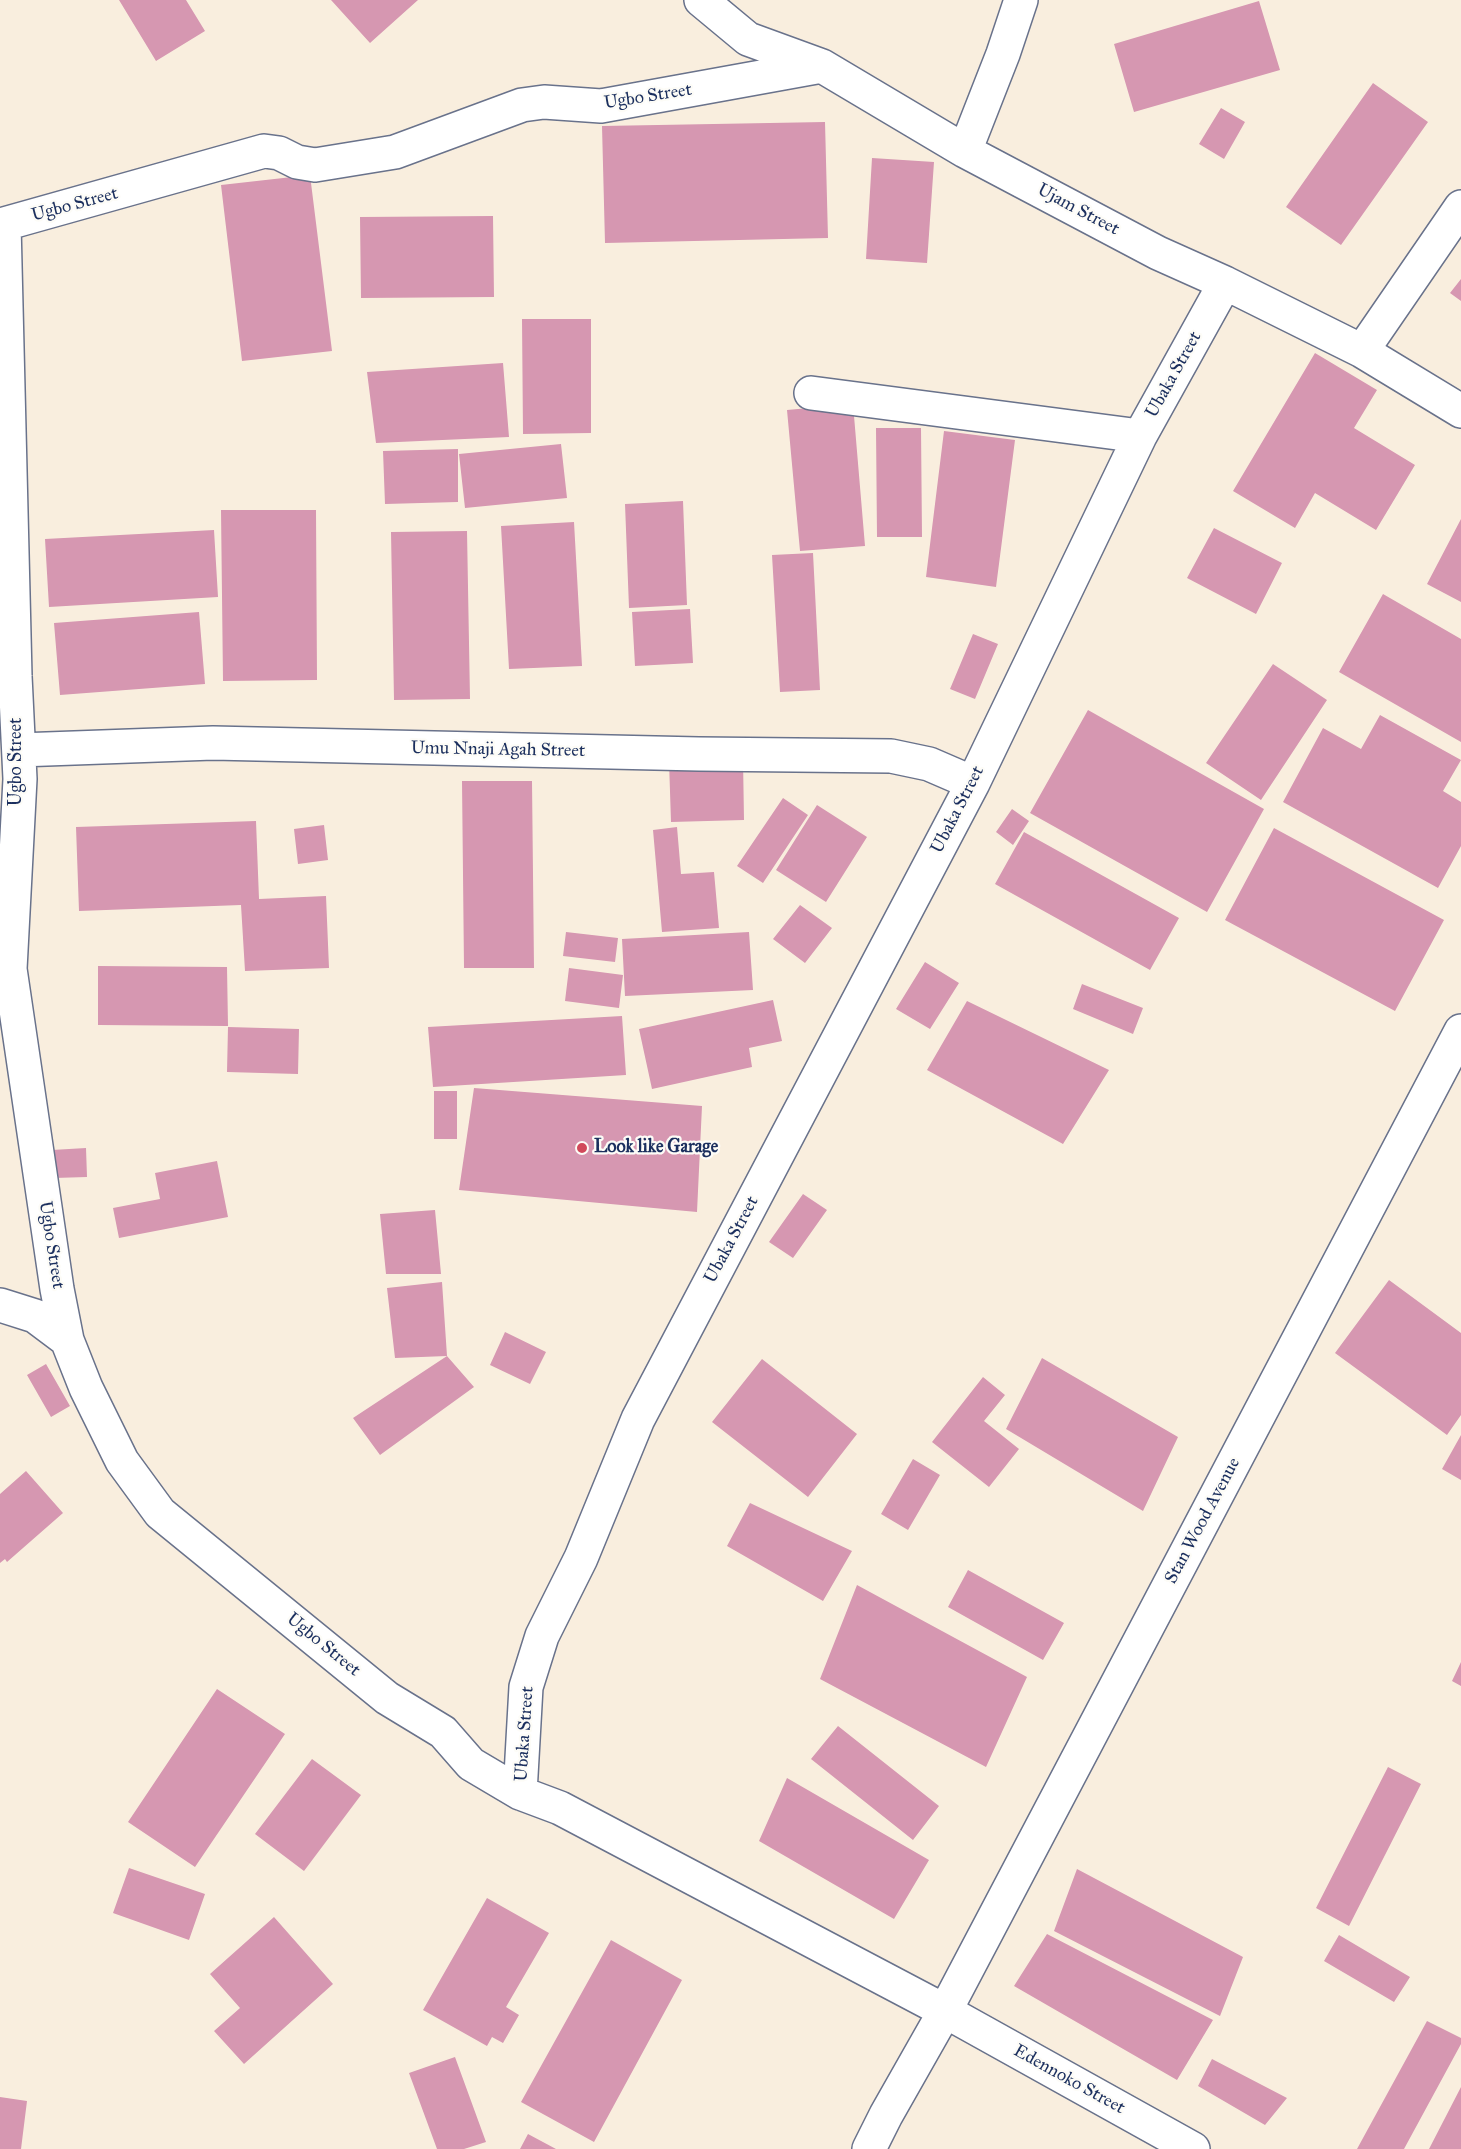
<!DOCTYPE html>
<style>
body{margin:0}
canvas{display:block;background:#f9eede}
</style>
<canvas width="1461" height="2149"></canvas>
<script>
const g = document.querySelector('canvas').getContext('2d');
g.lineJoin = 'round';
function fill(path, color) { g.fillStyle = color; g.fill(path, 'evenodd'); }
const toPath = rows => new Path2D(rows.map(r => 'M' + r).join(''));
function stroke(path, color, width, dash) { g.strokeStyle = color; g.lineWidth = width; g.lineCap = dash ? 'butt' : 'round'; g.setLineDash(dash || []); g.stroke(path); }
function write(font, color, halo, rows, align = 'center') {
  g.font = font + ' "IM FELL Great Primer",serif'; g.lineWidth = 4.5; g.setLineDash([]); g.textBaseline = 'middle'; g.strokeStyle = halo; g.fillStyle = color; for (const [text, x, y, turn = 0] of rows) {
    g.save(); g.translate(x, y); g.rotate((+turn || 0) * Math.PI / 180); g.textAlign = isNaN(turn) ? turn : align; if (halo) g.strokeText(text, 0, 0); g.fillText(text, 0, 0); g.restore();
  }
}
fill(toPath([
 [119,0,186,0,205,31,156,61],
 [331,0,418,0,370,43],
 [1259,1,1280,70,1134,112,1114,44],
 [1373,83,1428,122,1341,245,1286,207],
 [1221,108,1245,122,1224,159,1199,144],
 [825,122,828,238,605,243,602,126],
 [872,158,934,162,927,263,866,259],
 [310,175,332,351,242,361,221,185],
 [493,216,494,297,361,298,360,217],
 [1461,279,1461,301,1450,293],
 [522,319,591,319,591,433,523,434],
 [1315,353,1377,390,1354,428,1415,465,1376,530,1315,493,1295,528,1233,491],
 [503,363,509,437,376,443,367,372],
 [853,404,865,546,800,551,787,410],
 [876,428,921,428,922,537,877,537],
 [944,431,1015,440,996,587,926,577],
 [561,444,567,498,465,508,459,454],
 [458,449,458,502,385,504,383,451],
 [683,501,687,605,629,608,625,504],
 [221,510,316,510,317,680,223,681],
 [1461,519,1461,602,1427,584],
 [574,522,582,666,509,669,501,526],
 [1214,528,1282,563,1256,614,1187,578],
 [214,530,218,597,49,607,45,539],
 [467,531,470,699,394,700,391,532],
 [813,553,820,690,780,692,772,555],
 [1383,594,1461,639,1461,742,1339,672],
 [690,609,693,663,635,666,632,612],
 [199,612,205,684,60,695,54,623],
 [973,634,998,644,975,699,950,689],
 [1273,664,1327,700,1261,800,1206,763],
 [1088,710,1264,809,1207,912,1030,813],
 [1380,715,1461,760,1443,791,1461,802,1461,846,1438,888,1283,802,1323,728,1361,749],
 [743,759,744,820,671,822,669,761],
 [462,781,532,781,534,968,464,968],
 [783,798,808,815,763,883,737,866],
 [817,805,867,837,826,902,776,870],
 [1012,809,1029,821,1013,845,996,832],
 [256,821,259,899,326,896,329,968,245,971,241,905,79,911,76,827],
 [324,825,328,860,298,864,294,829],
 [677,827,681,874,714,872,719,928,662,932,653,830],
 [1274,828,1444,920,1395,1011,1225,920],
 [1024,832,1179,918,1150,970,995,884],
 [800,905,832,928,805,963,773,939],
 [566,932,618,938,615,962,563,956],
 [749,932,753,990,625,996,622,939],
 [925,962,959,983,930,1029,896,1009],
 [98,966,227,967,228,1026,98,1025],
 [569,968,623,975,619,1008,565,1001],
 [1082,984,1143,1008,1133,1034,1073,1009],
 [773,1000,782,1041,749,1048,752,1067,652,1089,639,1029],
 [967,1001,1109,1070,1063,1144,927,1070],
 [622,1016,626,1075,433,1087,428,1027],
 [228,1027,299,1029,298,1074,227,1072],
 [474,1088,702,1106,697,1212,459,1190],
 [434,1091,457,1091,457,1139,434,1139],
 [86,1148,87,1177,54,1178,52,1150],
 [217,1161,228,1217,119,1238,113,1208,160,1199,155,1173],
 [803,1194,827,1210,793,1258,769,1242],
 [435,1210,441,1274,386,1274,380,1214],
 [1389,1280,1461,1333,1461,1415,1447,1435,1335,1353],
 [442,1282,447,1356,395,1358,387,1288],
 [505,1332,546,1352,530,1384,490,1365],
 [447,1356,474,1387,380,1455,353,1418],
 [1042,1358,1178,1437,1143,1511,1006,1429],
 [762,1359,857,1434,808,1497,712,1422],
 [46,1364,70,1406,51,1417,27,1375],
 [983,1377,1005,1395,984,1421,1019,1449,989,1487,932,1442],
 [1461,1435,1461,1480,1442,1469],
 [913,1459,940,1475,908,1530,881,1514],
 [26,1471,63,1513,7,1562,5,1559,0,1563,0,1494],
 [750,1503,852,1551,823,1601,727,1546],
 [968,1570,1064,1623,1043,1660,948,1607],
 [857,1585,1027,1677,986,1767,820,1679],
 [1461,1662,1461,1686,1452,1681],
 [217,1689,285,1734,195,1867,128,1822],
 [838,1726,939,1806,913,1840,811,1759],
 [312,1759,361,1795,304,1871,255,1834],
 [1388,1767,1421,1784,1349,1926,1316,1908],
 [787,1778,929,1860,894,1919,759,1841],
 [129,1868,205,1894,189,1940,113,1913],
 [1077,1869,1243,1957,1220,2016,1054,1931],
 [487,1898,549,1933,506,2007,519,2015,503,2043,492,2037,487,2046,423,2010],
 [274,1917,333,1984,244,2064,214,2031,240,2008,210,1974],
 [1047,1934,1213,2020,1177,2080,1014,1986],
 [1339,1935,1410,1977,1394,2002,1324,1961],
 [611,1940,682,1980,594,2142,521,2102],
 [1427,2021,1461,2038,1461,2044,1404,2149,1357,2149],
 [455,2057,486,2142,464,2149,437,2149,409,2073],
 [1212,2059,1287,2098,1265,2125,1198,2086],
 [1461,2087,1461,2149,1429,2149],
 [0,2097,27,2101,21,2149,0,2149],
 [528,2134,556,2149,520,2149]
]), '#d697b1');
const minor = toPath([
 [701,0,748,39,822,66,965,151,1158,253,1225,283,1362,351,1461,411],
 [822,66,601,106,544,102,522,105,395,152,315,165,297,162,279,153,264,151,4,224,15,676,20,779,10,969,57,1289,67,1340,86,1388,122,1461,160,1513,387,1698,443,1732,471,1764,520,1793,560,1808,945,2011,1193,2149],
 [965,151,1003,54,1021,0],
 [1362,351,1461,207],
 [811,393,1140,436],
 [19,750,213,743,699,754,891,756,929,764,973,783],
 [0,1305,35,1316,67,1340],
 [520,1793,526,1687,542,1636,581,1558,638,1419,973,783,1140,436,1225,283],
 [869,2149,886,2115,945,2011,1461,1031]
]);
stroke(minor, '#69728b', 36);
stroke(minor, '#fff', 33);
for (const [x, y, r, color] of [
 [582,1148,6,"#d1495b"]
]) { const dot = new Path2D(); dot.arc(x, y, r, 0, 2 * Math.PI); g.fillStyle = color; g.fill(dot); stroke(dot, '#fdfcf7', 2); }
write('18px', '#1b2f5e', '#fdfcf7', [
 ["Ugbo Street",648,97,-9],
 ["Ugbo Street",75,205,-15],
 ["Ujam Street",1078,210,28],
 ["Ubaka Street",1174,375,-61],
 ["Umu Nnaji Agah Street",498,750,1],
 ["Ugbo Street",17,762,-90],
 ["Ubaka Street",958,810,-63],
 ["Ubaka Street",732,1240,-62],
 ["Ugbo Street",51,1245,81],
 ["Stan Wood Avenue",1203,1521,-62],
 ["Ugbo Street",323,1645,39],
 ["Ubaka Street",525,1734,-86],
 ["Edennoko Street",1069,2080,29]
]);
write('bold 18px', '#1b2f5e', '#fdfcf7', [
 ["Look like Garage",594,1148]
], 'left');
</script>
